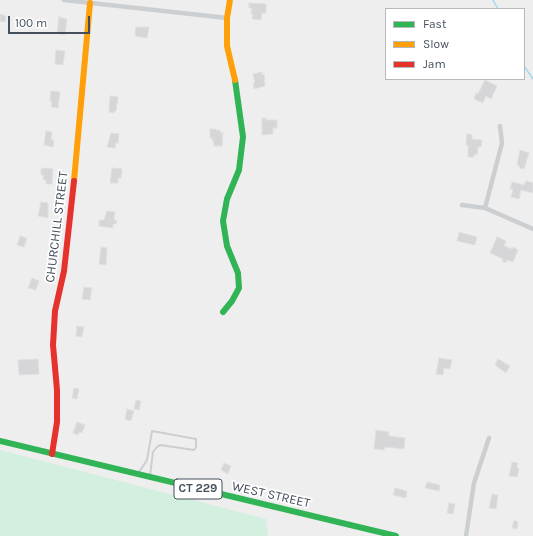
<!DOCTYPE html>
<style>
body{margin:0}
#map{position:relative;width:533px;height:536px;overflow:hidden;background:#efeeee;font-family:Karla,sans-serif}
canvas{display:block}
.legend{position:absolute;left:385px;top:8px;width:140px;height:72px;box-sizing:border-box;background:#fff;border:1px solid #b5b9bd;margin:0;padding:5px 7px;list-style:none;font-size:12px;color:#454f5b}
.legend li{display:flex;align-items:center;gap:8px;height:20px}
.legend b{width:20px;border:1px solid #b5b9bd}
.scale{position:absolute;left:8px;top:16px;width:82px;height:18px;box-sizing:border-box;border:2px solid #454f5b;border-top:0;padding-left:5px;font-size:12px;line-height:14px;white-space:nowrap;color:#454f5b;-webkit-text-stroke:3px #fff;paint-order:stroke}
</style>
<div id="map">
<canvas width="533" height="536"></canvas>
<ul class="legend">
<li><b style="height:5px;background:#30b455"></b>Fast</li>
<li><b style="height:5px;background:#ff9f0a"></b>Slow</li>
<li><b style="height:5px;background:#e5322d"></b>Jam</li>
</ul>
<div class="scale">100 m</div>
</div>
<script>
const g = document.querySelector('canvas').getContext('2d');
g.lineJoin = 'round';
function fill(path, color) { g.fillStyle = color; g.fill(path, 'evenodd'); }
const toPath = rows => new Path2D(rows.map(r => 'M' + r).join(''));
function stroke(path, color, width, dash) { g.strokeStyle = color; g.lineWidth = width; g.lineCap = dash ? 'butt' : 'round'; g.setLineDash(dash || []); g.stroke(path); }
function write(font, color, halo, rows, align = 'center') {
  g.font = font + ' Karla,sans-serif'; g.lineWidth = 3.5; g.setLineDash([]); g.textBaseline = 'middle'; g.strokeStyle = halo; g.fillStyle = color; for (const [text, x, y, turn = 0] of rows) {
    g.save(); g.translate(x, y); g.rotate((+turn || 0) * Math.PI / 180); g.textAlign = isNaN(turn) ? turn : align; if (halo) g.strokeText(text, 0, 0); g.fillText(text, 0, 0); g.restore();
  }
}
fill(toPath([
 [0,450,266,519,268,536,0,536]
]), '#d2efdf');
stroke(toPath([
 [493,0,498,9],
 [524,66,533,79]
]), '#a6d8ed', 1.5);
const building = toPath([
 [249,3,266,4,266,13,262,13,261,20,252,19,253,14,251,14,252,8,249,8,249,3],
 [0,14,6,16,5,22,0,21,0,14],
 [59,17,67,19,65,35,57,33,59,17],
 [136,27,149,27,147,38,135,36,136,27],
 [56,50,65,51,63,65,55,64,56,50],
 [262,72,262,75,264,74,265,86,254,89,253,83,255,83,253,74,262,72],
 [485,80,497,86,491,99,486,96,483,103,474,99,476,93,478,94,485,80],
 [51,91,60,92,58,108,51,107,52,101,50,101,51,91],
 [110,96,118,97,116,111,115,111,114,113,109,112,110,96],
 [262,118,266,118,266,120,277,120,277,128,273,128,273,134,262,135,262,118],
 [210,129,216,129,216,130,220,130,220,133,223,132,222,146,214,146,213,140,212,140,212,138,210,138,210,129],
 [46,131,52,132,51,140,54,140,53,147,44,145,46,131],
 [111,133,119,134,118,143,116,143,115,148,107,147,111,133],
 [467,134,472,135,472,139,482,140,481,147,478,147,477,155,474,154,474,157,468,157,468,145,466,145,467,134],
 [520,150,529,153,524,169,519,168,520,166,517,165,520,150],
 [45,168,53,169,52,184,46,184,46,180,43,180,44,175,41,175,41,169,45,168],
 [112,168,122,169,121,178,118,178,118,183,110,183,112,168],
 [526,181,533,183,533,193,521,190,519,199,511,197,513,189,510,189,512,182,524,185,526,181],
 [41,202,48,203,48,218,38,216,41,202],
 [107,211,115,212,114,220,117,220,116,224,113,224,113,228,99,226,99,220,104,220,107,211],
 [459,232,477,237,475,245,457,241,459,232],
 [20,236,27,238,24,247,17,245,20,236],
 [497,237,506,241,504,246,512,249,513,247,518,250,513,262,507,260,506,263,502,261,503,259,490,253,497,237],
 [101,247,107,248,106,265,99,264,101,247],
 [32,278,39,281,36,290,28,288,32,278],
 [84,287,92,288,90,300,82,299,84,287],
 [77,326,84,327,82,337,76,336,77,326],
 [439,358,452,360,450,369,444,368,443,375,436,374,439,358],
 [38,359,39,374,19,375,18,360,38,359],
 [498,359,510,366,506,373,495,365,498,359],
 [74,388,79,389,77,399,72,398,74,388],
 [136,400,141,401,139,410,134,409,136,400],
 [127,409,134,411,131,421,125,419,127,409],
 [77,422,85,425,82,433,79,432,78,435,73,433,77,422],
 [376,430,389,432,389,436,405,438,404,449,385,447,384,450,374,449,376,430],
 [512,462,518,463,517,468,519,469,517,477,509,476,512,462],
 [224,463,231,466,228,474,221,470,224,463],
 [427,482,440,485,439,491,425,488,427,482],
 [395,488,407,491,406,498,393,495,395,488],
 [492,494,498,495,496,509,489,508,492,494],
 [449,503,455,504,453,514,447,513,449,503],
 [514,520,518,522,517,529,512,528,514,520]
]);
fill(building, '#d6d6d9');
stroke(building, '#e0e0e1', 1);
stroke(toPath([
 [139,472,147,460,152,431,196,439,196,447,194,450,160,445,156,448,153,452,150,476]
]), '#cccfd2', 2);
stroke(toPath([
 [64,0,227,18],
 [462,205,485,208,533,229],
 [485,208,502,143,500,126],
 [466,536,474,483,489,438]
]), '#cccfd2', 4.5);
stroke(toPath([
 [223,312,232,301,239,288,238,273,227,246,223,221,227,199,239,170,243,137,235,80],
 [0,441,396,536]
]), '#30b455', 6);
stroke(toPath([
 [230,0,227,18,227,46,235,80],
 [74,181,90,3]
]), '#ff9f0a', 6);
stroke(toPath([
 [52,454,57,422,57,390,53,345,55,311,64,271,74,181]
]), '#e5322d', 6);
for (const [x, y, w] of [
 [198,489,48]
]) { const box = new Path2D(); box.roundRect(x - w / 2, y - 10, w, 20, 3); g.fillStyle = '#fff'; g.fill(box); stroke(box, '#454f5b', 1); }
write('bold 12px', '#454f5b', null, [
 ["CT 229",198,489]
]);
write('13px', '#454f5b', '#fff', [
 ["CHURCHILL STREET",57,227,-83],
 ["WEST STREET",271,495,13]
]);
</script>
